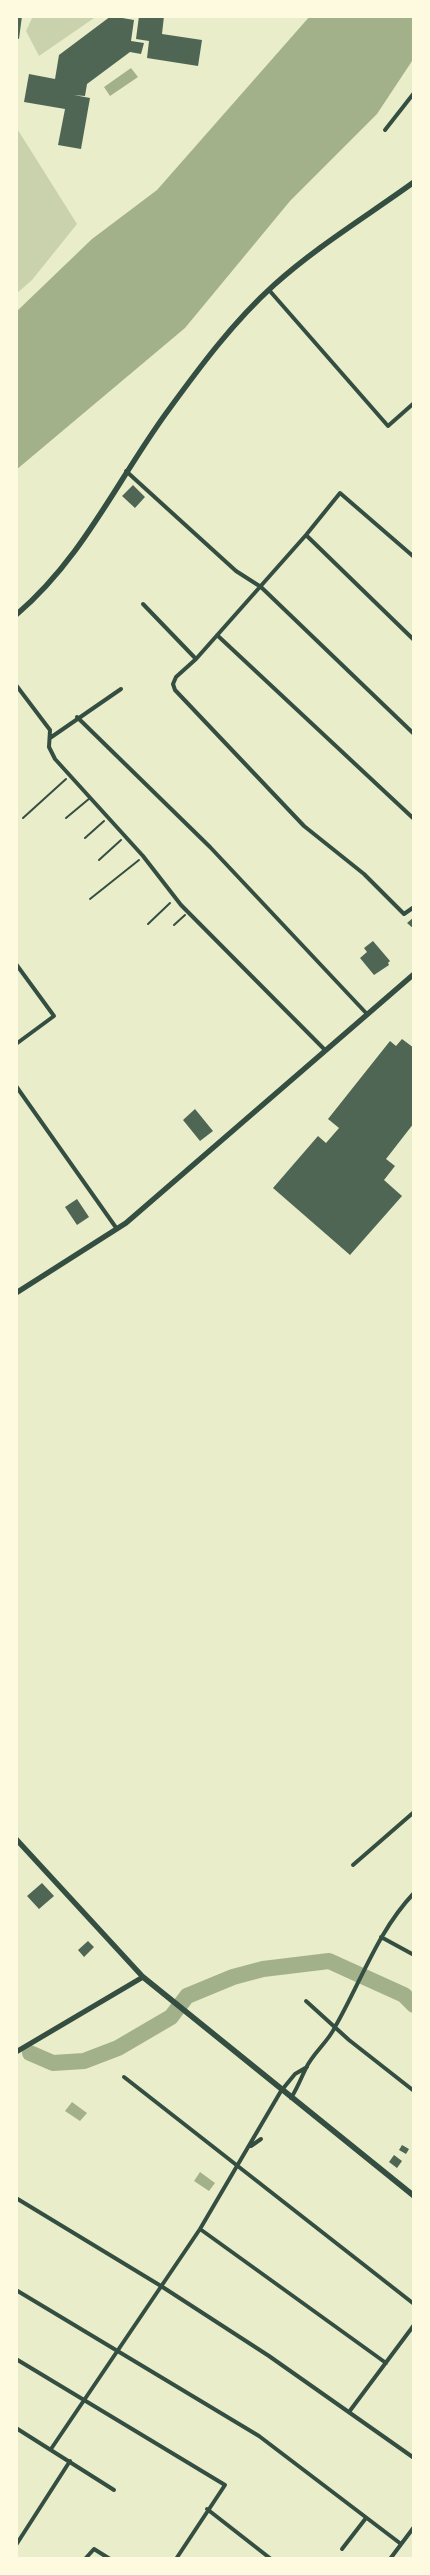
<!DOCTYPE html>
<style>
body{margin:0}
#map{position:relative;width:430px;height:2575px;overflow:hidden;background:#e9edc9;font-family:"Alegreya Sans",sans-serif}
canvas{display:block}
.frame{position:absolute;inset:0;border:18px solid #fefae0;pointer-events:none}
</style>
<div id="map">
<canvas width="430" height="2575"></canvas>
<div class="frame"></div>
</div>
<script>
const context = document.querySelector('canvas').getContext('2d');
context.lineJoin = 'round';
function fillPath(path, color) {
  context.fillStyle = color;
  context.fill(path, 'evenodd');
}
function trace(path, color, width, dash) {
  context.strokeStyle = color;
  context.lineWidth = width;
  context.lineCap = dash ? 'butt' : 'round';
  context.setLineDash(dash || []);
  context.stroke(path);
}
fillPath(new Path2D(`
 M33 16H97L39 56 26 31Z
 M16 127 77 224 32 280 16 294Z`), '#cad2ad');
fillPath(new Path2D(`
 M310 16H414V58L377 114 290 201 185 328 16 470V312L92 239 157 190Z
 M131 68 138 77 110 96 104 87Z
 M72 2102 87 2113 80 2121 65 2111Z
 M200 2172 215 2183 209 2191 194 2181Z`), '#a3b18a');
trace(new Path2D(`
 M30 2053 53 2063 84 2061 118 2048 171 2017 187 1996 233 1977 263 1969 329 1961 404 1995 414 2005`), '#a3b18a', 16);
fillPath(new Path2D(`
 M16 16H22L19 39 16 38Z
 M111 16 134 20 131 41 144 43 141 54 130 52 87 84 85 96 74 95 90 98 81 149 58 145 65 109 24 102 29 74 55 79 59 55Z
 M139 16H164L162 34 202 40 198 66 147 58 149 41 136 39Z
 M133 485 145 497 135 508 122 496Z
 M414 917V929L407 923Z
 M373 941 390 961 388 963 389 965 374 975 360 958 367 952 364 948Z
 M402 1039 414 1048V1123L386 1159 395 1166 384 1180 402 1196 350 1255 273 1188 318 1136 326 1143 339 1128 328 1119 390 1041 396 1046Z
 M195 1109 213 1131 200 1141 183 1120Z
 M77 1199 89 1217 77 1225 65 1207Z
 M42 1883 54 1896 39 1909 27 1896Z
 M88 1941 94 1947 84 1957 78 1950Z
 M402 2145 409 2149 406 2154 399 2150Z
 M394 2155 402 2161 397 2168 389 2162Z`), '#4f6655');
trace(new Path2D(`
 M23 818 66 779
 M85 838 104 821
 M99 860 121 840
 M90 899 139 860
 M148 924 170 903
 M174 925 185 915`), '#344e41', 2);
trace(new Path2D(`
 M66 818 90 798`), '#344e41', 2);
trace(new Path2D(`
 M385 130 414 93
 M269 290 388 426 414 403
 M126 471 236 571 261 587 414 734
 M306 535 414 640
 M143 604 196 659 306 535 340 493 414 557
 M217 635 414 819
 M196 659 176 677 173 684 175 690 304 826 364 874 404 914 414 907
 M16 685 50 730 49 747 55 759 143 856 181 905 325 1050
 M77 717 210 847 367 1014
 M50 738 121 689
 M16 964 54 1016 16 1044
 M16 1086 117 1229
 M353 1865 414 1812
 M381 1937 414 1955
 M306 2001 349 2040 414 2091
 M124 2077 414 2304
 M291 2098C298 2087 301 2078 306 2068 313 2053 328 2042 335 2027 361 1982 377 1932 414 1893
 M251 2146 261 2139
 M16 2198 161 2286 269 2356 414 2458
 M200 2229 386 2363
 M16 2290 259 2436 401 2544
 M16 2359 225 2485 176 2559
 M349 2412 414 2325
 M16 2428 114 2490
 M51 2449 200 2229 281 2091 295 2074 307 2067
 M207 2509 271 2559
 M16 2545 70 2461
 M342 2549 366 2518
 M85 2559 94 2549 110 2559
 M390 2559 414 2527`), '#344e41', 4);
trace(new Path2D(`
 M16 2052 143 1977`), '#344e41', 5);
trace(new Path2D(`
 M16 615C83 558 116 482 167 412 199 368 233 322 274 285 316 247 367 216 414 182
 M16 1293 126 1223 414 974
 M16 1839 143 1977 414 2196`), '#344e41', 5.5);
</script>
